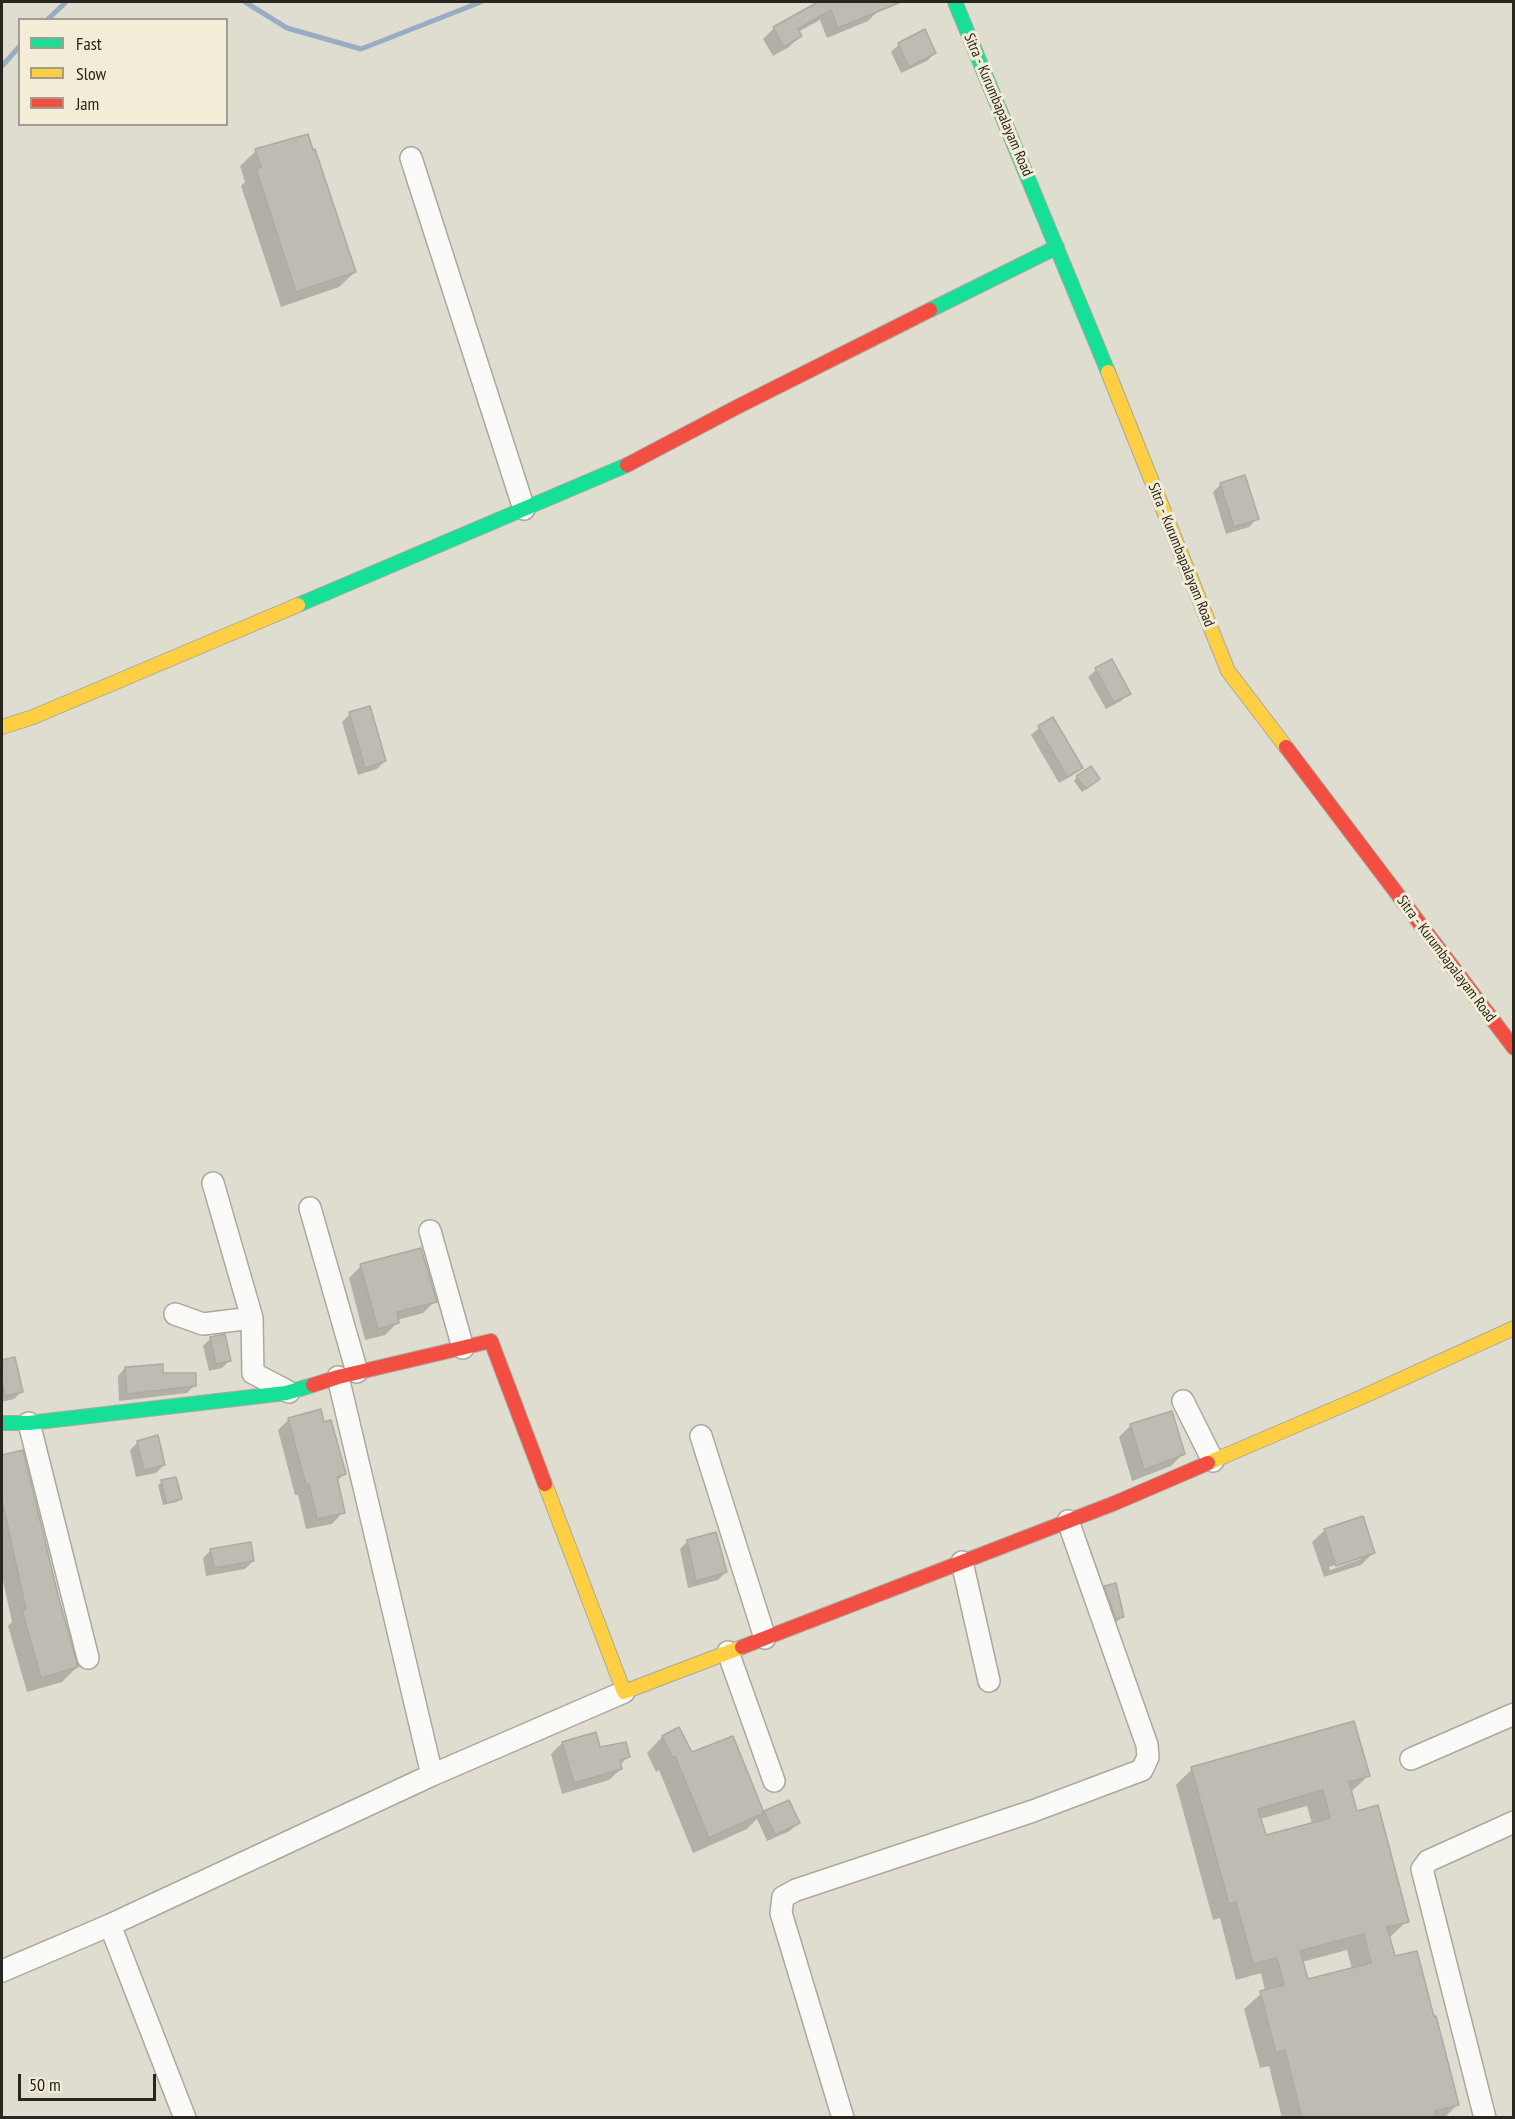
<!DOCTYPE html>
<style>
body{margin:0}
#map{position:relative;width:1515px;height:2119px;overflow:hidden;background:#dfdcd0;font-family:"PT Sans Narrow",sans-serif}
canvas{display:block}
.frame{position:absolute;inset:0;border:3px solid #28261d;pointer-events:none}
.legend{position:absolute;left:18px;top:18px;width:210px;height:108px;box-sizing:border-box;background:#f3edd7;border:2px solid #a29d8d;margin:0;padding:8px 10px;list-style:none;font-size:18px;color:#28261d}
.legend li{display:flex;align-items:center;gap:12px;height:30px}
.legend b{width:30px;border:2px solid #a29d8d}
.scale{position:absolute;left:18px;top:2074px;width:138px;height:27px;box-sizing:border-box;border:3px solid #28261d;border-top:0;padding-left:8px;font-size:18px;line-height:21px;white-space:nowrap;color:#28261d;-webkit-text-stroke:4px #f3edd7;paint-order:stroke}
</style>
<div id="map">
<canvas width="1515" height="2119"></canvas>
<div class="frame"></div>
<ul class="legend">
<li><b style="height:8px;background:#16e098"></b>Fast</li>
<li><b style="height:8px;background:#ffcf43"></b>Slow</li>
<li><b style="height:8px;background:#f24e42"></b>Jam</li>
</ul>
<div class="scale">50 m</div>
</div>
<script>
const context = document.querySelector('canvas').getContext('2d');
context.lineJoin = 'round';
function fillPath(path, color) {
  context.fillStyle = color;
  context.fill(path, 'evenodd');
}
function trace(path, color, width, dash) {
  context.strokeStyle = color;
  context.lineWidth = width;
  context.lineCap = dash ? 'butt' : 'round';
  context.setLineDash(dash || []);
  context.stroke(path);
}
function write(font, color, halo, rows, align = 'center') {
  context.font = font + ' "PT Sans Narrow",sans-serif';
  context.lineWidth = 6;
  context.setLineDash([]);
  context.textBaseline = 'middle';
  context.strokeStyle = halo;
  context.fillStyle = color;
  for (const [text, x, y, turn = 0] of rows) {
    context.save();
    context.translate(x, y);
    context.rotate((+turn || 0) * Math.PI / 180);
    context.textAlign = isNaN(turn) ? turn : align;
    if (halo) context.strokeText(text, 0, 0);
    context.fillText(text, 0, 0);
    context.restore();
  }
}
fillPath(new Path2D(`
 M815 2H875L879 10 868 21 827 38 820 20 798 32 800 36 789 47 773 56 763 39 774 28 814 6Z
 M899 44 935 53 927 61 901 73 891 52Z
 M256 151 355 272 339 287 281 307 241 186 245 182 240 166Z
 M1221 484 1257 519 1249 527 1226 534 1213 492Z
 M1096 670 1129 693 1121 701 1106 709 1088 677Z
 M350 714 385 761 377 769 358 775 342 722Z
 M1053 719 1081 767 1073 775 1059 783 1031 735 1039 728Z
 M1077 777 1095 782 1082 792 1074 781Z
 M361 1266 435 1301 423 1313 397 1320 398 1322 385 1335 365 1340 349 1278Z
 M211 1338 230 1360 222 1368 209 1371 203 1346Z
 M14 1359 22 1391 14 1399 2 1402V1361Z
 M125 1368 195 1385 187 1393 119 1401 118 1376Z
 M289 1419 323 1424 344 1474 337 1481 343 1512 332 1524 306 1529 298 1495H295L278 1430Z
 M1131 1425 1183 1454 1171 1466 1132 1481 1119 1437Z
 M138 1442 164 1465 156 1473 136 1477 130 1450Z
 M22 1452 57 1599 77 1667 62 1682 27 1692 8 1626 12 1622 2 1576V1457Z
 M162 1482 180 1499 177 1502 163 1505 158 1485Z
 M1325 1530 1374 1552 1361 1565 1324 1577 1312 1542ZM1361 1556V1559L1330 1570 1329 1567Z
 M688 1541 726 1572 718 1580 688 1588 680 1549Z
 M211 1550 253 1561 245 1569 206 1576 203 1558Z
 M1115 1585 1122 1617 1114 1624 1108 1626 1097 1595 1105 1587ZM1104 1590H1108L1111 1603H1109Z
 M679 1729 691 1754 732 1738 763 1815 765 1812 798 1823 790 1831 767 1841 757 1819 747 1829 693 1853 659 1770 656 1772 647 1753 662 1737Z
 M562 1743 599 1749 628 1757 620 1765 621 1769 609 1780 562 1794 551 1754Z
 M1192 1769 1368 1776 1351 1792 1356 1813 1407 1921 1389 1938 1394 1958 1457 2105 1444 2118H1282L1269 2066 1260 2068 1244 2009 1265 1990 1261 1973 1236 1980 1220 1918 1213 1920 1176 1785ZM1307 1806 1312 1824 1265 1837 1260 1819ZM1347 1950 1352 1969 1307 1981 1302 1962Z`), '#0003');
trace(new Path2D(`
 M245 2 287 28 361 49 481 2
 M47 20 66 2
 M2 66 20 46`), '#9aacc4', 5);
const building = new Path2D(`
 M818 2H901L838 28 831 10 798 29 802 36 784 47 773 27Z
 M925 29 936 53 909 67 898 43Z
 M308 134 313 150 315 149 356 272 296 292 256 169 261 167 255 149Z
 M1245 475 1259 519 1234 527 1220 483Z
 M1112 659 1131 694 1114 702 1095 668Z
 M370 706 386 761 365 768 349 712Z
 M1053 717 1083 768 1067 777 1038 726Z
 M1091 766 1100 779 1086 789 1076 776Z
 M421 1248 437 1302 397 1312 399 1323 378 1329 360 1264Z
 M225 1334 231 1361 216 1364 210 1337Z
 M15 1357 23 1392 5 1396 2 1381V1360Z
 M163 1364V1373H196V1386L127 1394 125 1367Z
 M321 1409 324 1422 331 1420 346 1474 337 1477 345 1513 317 1519 309 1484 306 1485 288 1418Z
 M1172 1411 1185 1454 1144 1470 1130 1424Z
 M158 1435 165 1465 144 1470 137 1441Z
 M23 1450 59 1599 78 1667 41 1678 22 1610 26 1609 2 1500V1455Z
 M176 1477 182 1499 166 1503 161 1480Z
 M1363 1516 1375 1553 1336 1566 1324 1529Z
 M716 1532 727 1572 696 1581 687 1540Z
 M251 1542 254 1561 214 1568 210 1549Z
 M1116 1583 1124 1617 1116 1619 1104 1586Z
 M1354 1721 1370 1776 1349 1782 1357 1811 1378 1805 1409 1922 1387 1927 1395 1956 1417 1951 1434 2017 1436 2016 1459 2105 1435 2111 1436 2118H1302L1285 2050 1276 2053 1260 1991 1284 1985 1277 1958 1253 1964 1236 1902 1229 1904 1191 1767ZM1323 1790 1330 1818 1266 1835 1258 1809ZM1364 1934 1371 1963 1308 1979 1300 1951Z
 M679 1727 692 1752 733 1736 764 1813 709 1838 675 1756 672 1757 662 1736Z
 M596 1732 600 1747 626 1742 630 1757 620 1760 622 1769 574 1783 562 1742Z
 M789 1800 800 1823 775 1835 764 1811Z`);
fillPath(building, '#bebcb2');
trace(building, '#acaaa1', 1.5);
const street = new Path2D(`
 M411 158 524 509
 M213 1183 252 1318 253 1373 289 1392
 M310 1208 357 1372
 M430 1231 463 1348
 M175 1314 203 1324 252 1318
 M338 1377 432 1775
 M1183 1401 1213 1461
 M29 1423 88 1658
 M701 1436 765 1638
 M962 1562 989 1681
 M728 1652 774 1781
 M1411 1759 1514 1714
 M110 1925 185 2118
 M2 1971 110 1925 432 1775 624 1692
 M843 2118 781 1913 783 1897 796 1890 1033 1811 1142 1770 1148 1757 1147 1745 1068 1521
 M1485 2118 1422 1869 1428 1861 1514 1822`);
const fast = new Path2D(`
 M955 2 1108 372
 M930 310 1057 247
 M298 605 627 465
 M2 1423H29L286 1393 313 1385`);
const slow = new Path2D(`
 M1108 372 1228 671 1286 747
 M2 727 33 717 298 605
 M1208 1463 1362 1397 1514 1328
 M545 1484 624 1692 742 1647`);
const jam = new Path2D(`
 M627 465 737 407 930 310
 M1286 747 1514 1048
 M313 1385 338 1377 491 1341 545 1484
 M742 1647 1115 1503 1208 1463`);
trace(street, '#aba89f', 24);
trace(fast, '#aba89f', 16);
trace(slow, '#aba89f', 16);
trace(jam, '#aba89f', 16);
trace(street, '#fafaf8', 21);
trace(fast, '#16e098', 14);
trace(slow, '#ffcf43', 14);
trace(jam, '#f24e42', 14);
write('15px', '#28261d', '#f3edd7', [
 ["Sitra - Kurumbapalayam Road",998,105,67],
 ["Sitra - Kurumbapalayam Road",1181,555,68],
 ["Sitra - Kurumbapalayam Road",1446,959,53]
]);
</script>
